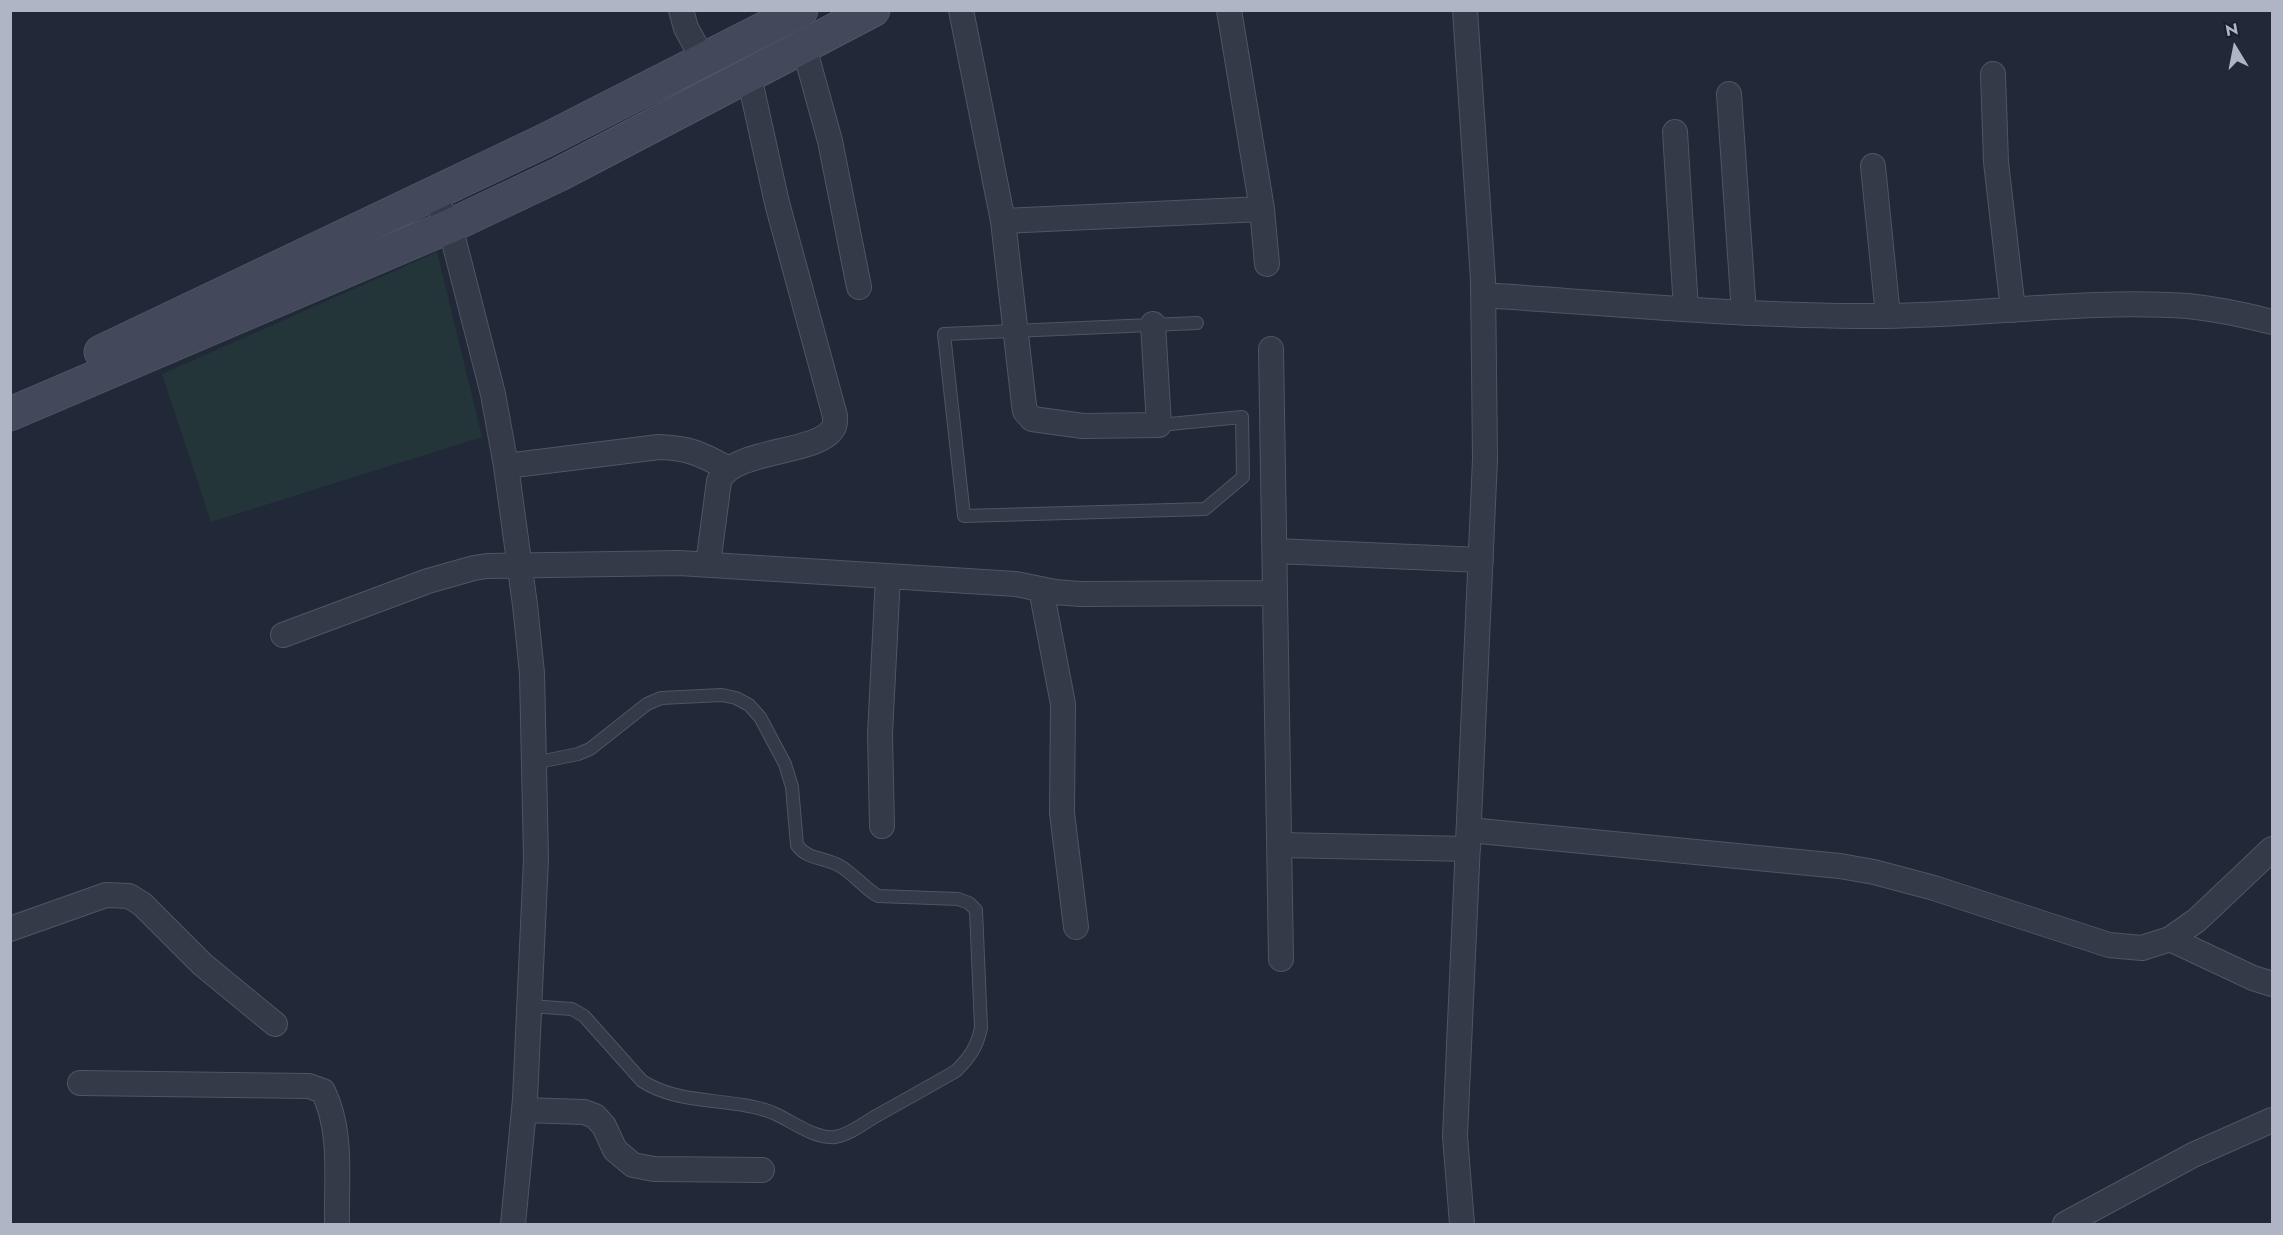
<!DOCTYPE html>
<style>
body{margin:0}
#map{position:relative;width:2283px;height:1235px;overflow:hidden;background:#212838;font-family:Jost,sans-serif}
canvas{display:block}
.frame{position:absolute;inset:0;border:12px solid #afb5c5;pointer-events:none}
.north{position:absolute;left:2205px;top:18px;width:60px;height:60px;-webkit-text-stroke:4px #1a1f2d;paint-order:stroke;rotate:350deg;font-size:16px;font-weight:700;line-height:24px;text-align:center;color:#afb5c5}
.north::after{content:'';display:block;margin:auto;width:21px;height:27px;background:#afb5c5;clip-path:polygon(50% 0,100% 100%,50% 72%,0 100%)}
</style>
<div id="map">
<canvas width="2283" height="1235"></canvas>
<div class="frame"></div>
<div class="north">N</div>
</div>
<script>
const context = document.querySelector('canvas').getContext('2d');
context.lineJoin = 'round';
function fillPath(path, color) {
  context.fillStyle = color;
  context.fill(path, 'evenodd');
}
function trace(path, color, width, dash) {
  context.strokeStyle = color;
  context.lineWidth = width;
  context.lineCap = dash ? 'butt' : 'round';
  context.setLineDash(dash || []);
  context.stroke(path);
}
fillPath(new Path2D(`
 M437 252 482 437 211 522 162 374Z`), '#24353a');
const service = new Path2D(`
 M1159 425 1242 417 1243 477 1205 509 964 516 944 334 1197 323
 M529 1006 572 1009 584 1016 642 1081C681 1106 730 1097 771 1112 791 1120 813 1139 835 1137 849 1135 864 1123 876 1116 903 1101 930 1086 956 1071 970 1057 977 1047 981 1028L976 910 969 903 958 899 878 896C864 888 854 874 840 866 825 857 807 860 797 845L792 787 785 764 760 717 749 705 736 698 722 695 661 698 647 704 590 749 578 754 534 763`);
const minor = new Path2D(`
 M681 10 686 28 704 61
 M961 10 1003 221 1024 405 1025 411 1032 419 1083 426 1159 425 1153 324
 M1229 10 1262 209 1267 264
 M804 47 830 141 859 287
 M1993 74 1996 162 2013 310
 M1729 94 1744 313
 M1675 132 1686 309
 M1873 166 1888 316
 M432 193 450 226 493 394 506 466 525 605 532 673 536 859 525 1099 513 1224
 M1003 221 1262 209
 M1483 295C1617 304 1751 317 1885 316 1986 315 2087 299 2188 306 2217 309 2245 315 2272 322
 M1271 349 1281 959
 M506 466 659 447C690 448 701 454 727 468
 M1276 551 1481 560
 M708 564 719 481C733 449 815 454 832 430 836 425 835 421 835 416L777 203 749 76
 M1041 589 1063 704 1062 813 1076 927
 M283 635 428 581 474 568 487 566 679 563 1016 584 1055 592 1080 594 1274 593
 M882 826 880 734 888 576
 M1469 830 1840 866 1874 872 1934 888 2109 945 2142 948 2170 939 2197 920 2272 849
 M1281 845 1468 849
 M10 929 106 895 129 896 142 904 202 964 275 1024
 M2170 939 2253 978 2272 984
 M80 1083 309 1086 323 1091C343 1131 336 1181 337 1224
 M524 1110 584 1112 595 1116 604 1126 615 1150 633 1165 654 1169 762 1170
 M1462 1224 1455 1136 1485 459 1483 280 1465 10
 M2065 1224 2193 1155 2272 1120`);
const secondary = new Path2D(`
 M101 352 546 140 801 10
 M10 414 450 226 560 174 873 10`);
trace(service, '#4f5563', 14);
trace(minor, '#4f5563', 26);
trace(secondary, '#4f5563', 35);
trace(service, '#353a48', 12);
trace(minor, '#353a48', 24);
trace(secondary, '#43495b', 33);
</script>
